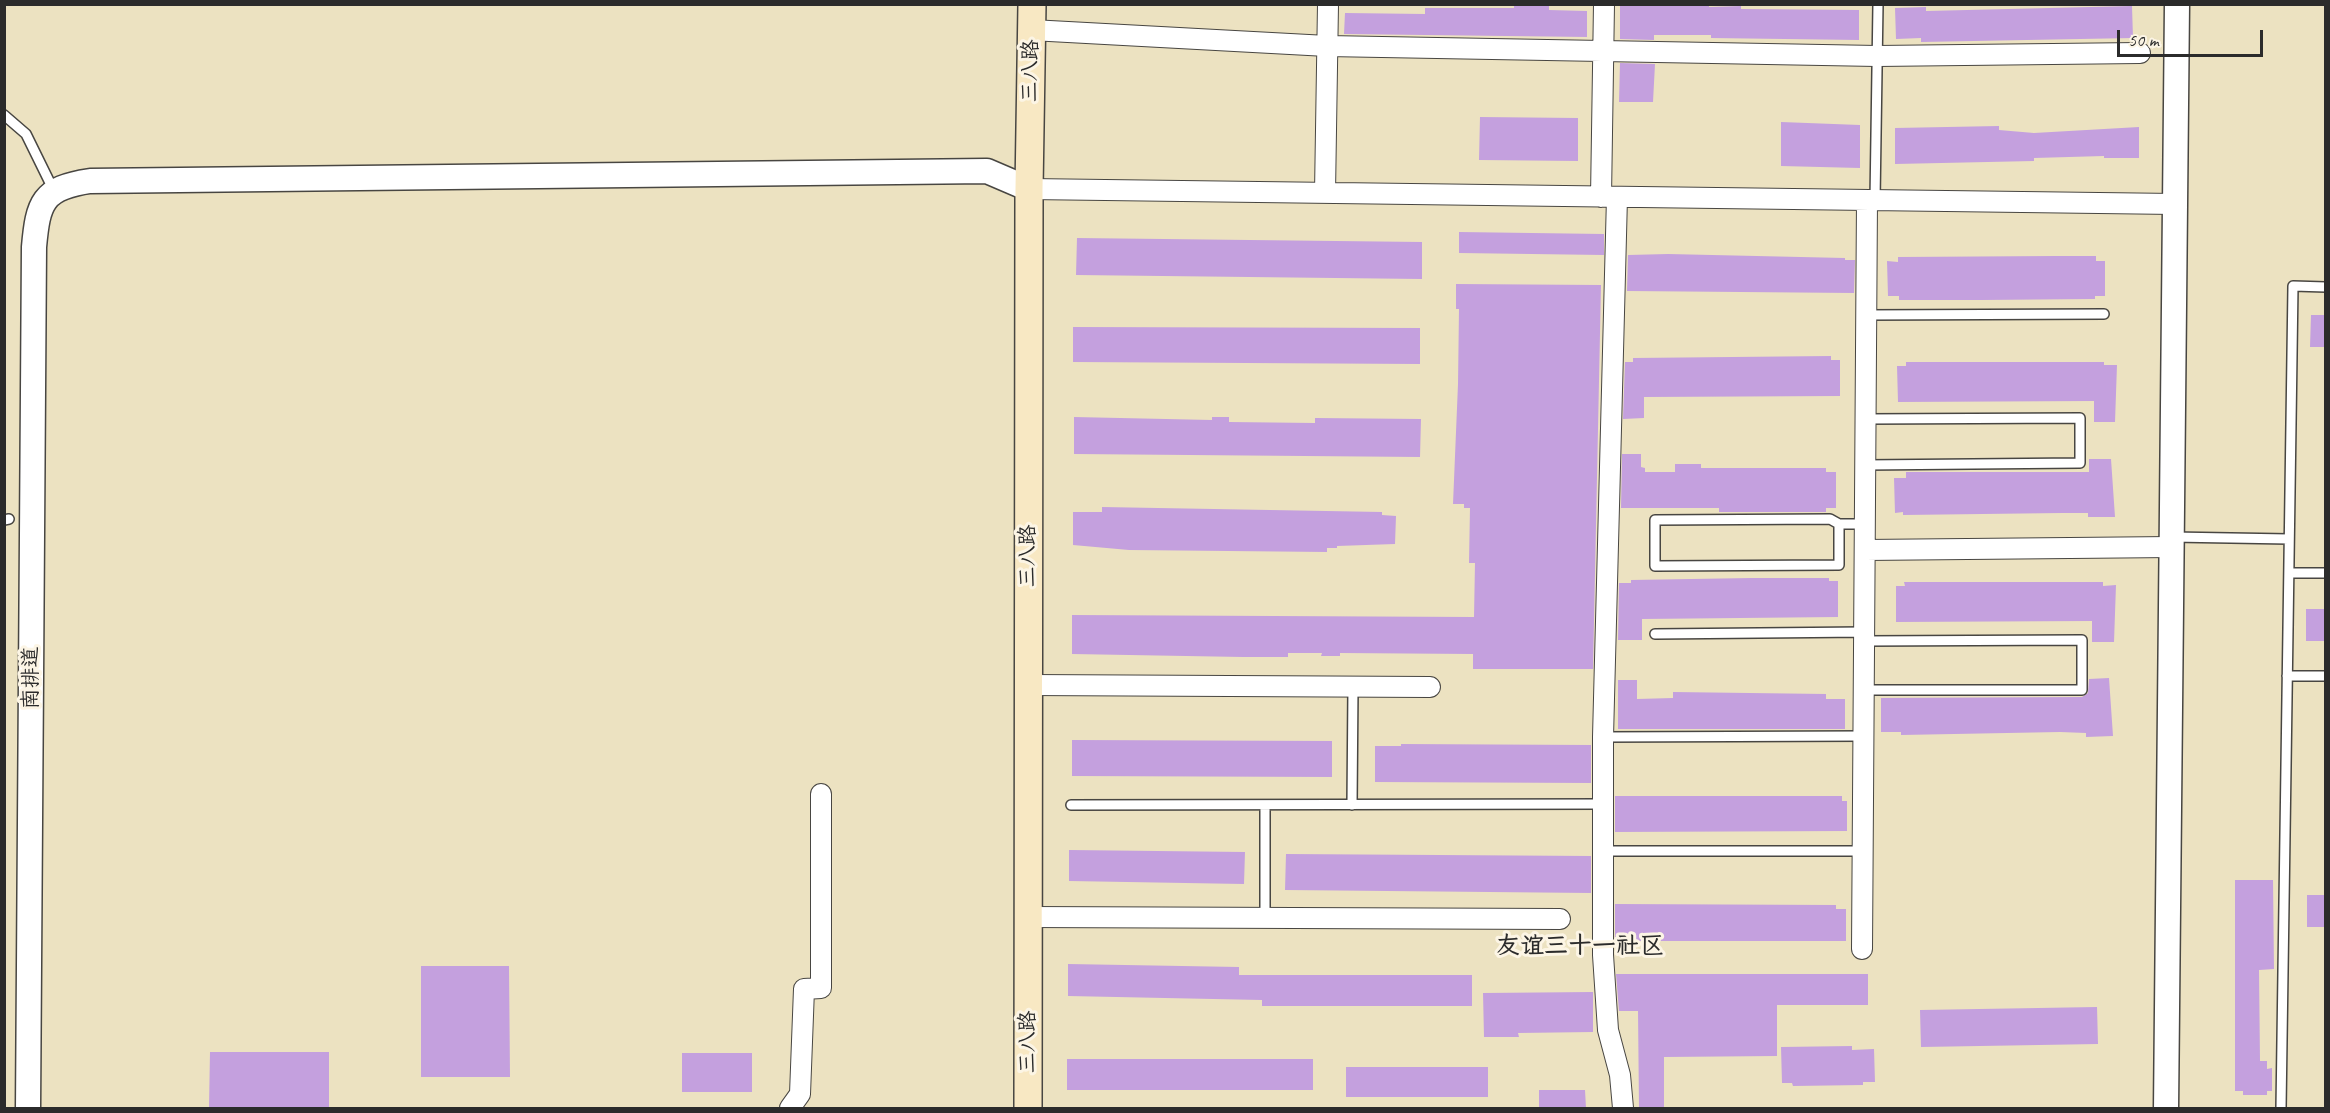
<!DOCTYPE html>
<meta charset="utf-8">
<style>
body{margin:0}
#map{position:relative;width:2330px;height:1113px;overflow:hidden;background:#ece2c1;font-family:Caveat,sans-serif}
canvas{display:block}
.frame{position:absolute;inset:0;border:6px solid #2b2b2b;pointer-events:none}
.scale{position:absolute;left:2117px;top:30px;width:146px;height:27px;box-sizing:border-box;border:3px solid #2b2b2b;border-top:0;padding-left:8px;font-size:18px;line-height:21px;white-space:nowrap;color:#2b2b2b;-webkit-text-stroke:4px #fcf5e5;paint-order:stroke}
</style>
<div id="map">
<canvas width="2330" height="1113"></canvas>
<div class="frame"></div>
<div class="scale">50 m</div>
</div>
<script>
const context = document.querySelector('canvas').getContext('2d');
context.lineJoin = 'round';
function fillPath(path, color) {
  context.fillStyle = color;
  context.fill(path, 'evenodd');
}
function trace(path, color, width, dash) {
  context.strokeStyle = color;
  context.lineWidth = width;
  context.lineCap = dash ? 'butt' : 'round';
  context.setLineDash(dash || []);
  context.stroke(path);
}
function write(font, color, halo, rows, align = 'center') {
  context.font = font + ' Caveat,"LXGW WenKai TC",sans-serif';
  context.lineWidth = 6;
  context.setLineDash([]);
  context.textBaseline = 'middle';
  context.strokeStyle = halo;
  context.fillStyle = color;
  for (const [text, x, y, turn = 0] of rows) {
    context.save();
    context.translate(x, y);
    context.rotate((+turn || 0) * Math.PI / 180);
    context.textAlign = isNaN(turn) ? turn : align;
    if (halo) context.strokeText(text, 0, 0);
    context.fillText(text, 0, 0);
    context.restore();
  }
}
fillPath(new Path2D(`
 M1709 4V7L1741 6V9L1859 10V40L1711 38V35H1654V40L1620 39V6Z
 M1514 5 1549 6V10L1587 11V37L1344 34 1345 13 1425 14V8H1514Z
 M2132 6 2133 38 1921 42V38L1896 39 1895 8 1926 7V11Z
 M1620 63 1655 64 1653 102H1619Z
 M1480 117 1578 118V161L1479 160Z
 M1781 122 1860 125V168L1781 166Z
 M1999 126V130L2034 133 2139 127V158H2104V156L2034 158V161L1895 164V128Z
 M1459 232 1604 234V255L1459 253Z
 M1077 238 1422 242V279L1076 275Z
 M1668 254 1845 258V260H1855L1854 293 1627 291 1628 255Z
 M2055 256H2096V261H2105V296H2095V299L1982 300H1899V296H1888L1887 261 1898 262V257Z
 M1456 284 1601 285 1593 669H1473V654L1340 653V656H1321L1322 653H1288V657H1243L1072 654V615L1474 617 1475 563H1469L1470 508H1464V504H1453L1458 384 1459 309H1456Z
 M2311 315H2325V347H2310Z
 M1073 327 1420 328V364L1073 362Z
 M1831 356V360H1840V396L1644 397V418L1623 419 1625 362H1633V358Z
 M1906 362H2104V365H2117L2115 422H2094V401L1898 402 1897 366H1906Z
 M1074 417 1212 420V417H1229V422L1315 423V418L1421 419 1420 457 1074 454Z
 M1622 454H1641V467L1645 468V472H1675V464H1701V468H1826V472H1836V508H1826V512H1719V508H1621Z
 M2089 459H2111L2115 517H2088V513H2062L1903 515V512L1895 513 1894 478H1906V472H2089Z
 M1102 507 1382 512V515L1396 516 1395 544 1337 546V548H1327V552L1129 550 1073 545V512H1102Z
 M1751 578H1829V581H1838V617L1642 619V640H1618L1619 583H1631V580Z
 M1904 582H2103V586L2116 585 2114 642H2092V621L1896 622V586H1905Z
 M2306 609H2325V641H2306Z
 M2109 678 2113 736 2086 737V733L2060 732 1901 735V732H1881V698L2082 697 2088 693 2089 679Z
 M1618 680H1637V699L1673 698V692L1826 694V699H1845V729H1618Z
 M1072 740 1332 741V777L1072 776Z
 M1401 744 1591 745V783L1375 782V746H1401Z
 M1615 796H1842V801H1847V831L1615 832Z
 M1069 850 1245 852 1244 884 1069 881Z
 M1286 854 1591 856V893L1285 890Z
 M2235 880H2273L2274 969 2259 970 2260 1061H2267V1069L2272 1068V1091H2267V1095H2243V1091H2235Z
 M2307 895H2325V927H2307Z
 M1615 904 1836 905V909H1846V941H1615Z
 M1068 964 1239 967V975H1472V1006H1262V1000L1068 996Z
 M421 966H509L510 1077H421Z
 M1616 974H1868V1005H1777V1056L1664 1057V1108H1639L1638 1011H1619Z
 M1593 992V1032L1518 1033 1519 1037H1484L1483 993Z
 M2097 1007 2098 1044 1921 1047 1920 1010Z
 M1852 1046V1050L1874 1049 1875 1082H1863V1085L1793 1086 1792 1083H1782L1781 1047Z
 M210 1052H329V1108H209Z
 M682 1053H752V1092H682Z
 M1067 1059H1313V1090H1067Z
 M1346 1067H1488V1097H1346Z
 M1539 1090H1585L1586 1108H1539Z`), '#c4a0de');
const service = new Path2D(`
 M4 115 26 134 54 191
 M1875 200 1878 4
 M1866 315 2104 314
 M1865 465 2080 463V418L1866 419
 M4 520 9 519
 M1839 524V565L1655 566V520L1830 519 1839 524H1865
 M2172 537 2289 539
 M2289 573H2326
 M1655 634 1864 632
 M2287 676H2326
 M1864 690H2082V640L1864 641
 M1603 737 1864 736
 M1071 805 1604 804
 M1352 805 1353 687
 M1603 851H1863
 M1265 918V805
 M2281 1108 2293 286 2326 287`);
const minor = new Path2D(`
 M1031 30 1327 46 1877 56 2140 53
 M1029 189 2175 204
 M1325 193 1328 4
 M1601 197 1604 4
 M1617 197 1603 737V955L1608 1030 1620 1075 1623 1108
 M1865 550 2172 547
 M1028 685 1430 687
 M1028 917 1560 919
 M1862 949 1867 200
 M790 1108 800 1094 804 989 821 988V794`);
const tertiary = new Path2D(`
 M28 1108 34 247C38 203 42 188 90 181L987 171 1029 189
 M2166 1108 2177 4`);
const secondary = new Path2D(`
 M1028 1108 1029 189 1032 4`);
trace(service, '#484642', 12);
trace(minor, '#484642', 22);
trace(tertiary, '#484642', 27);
trace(secondary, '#484642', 30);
trace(service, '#fff', 9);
trace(minor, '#fff', 20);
trace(tertiary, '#fff', 24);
trace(secondary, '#f8e8c3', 27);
write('21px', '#2b2b2b', '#fcf5e5', [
 ["三八路",1031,71,-89],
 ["三八路",1028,556,-90],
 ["南排道",31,678,-90],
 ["三八路",1028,1042,-90]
]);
write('bold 24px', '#2b2b2b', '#fcf5e5', [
 ["友谊三十一社区",1580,947]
]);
</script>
